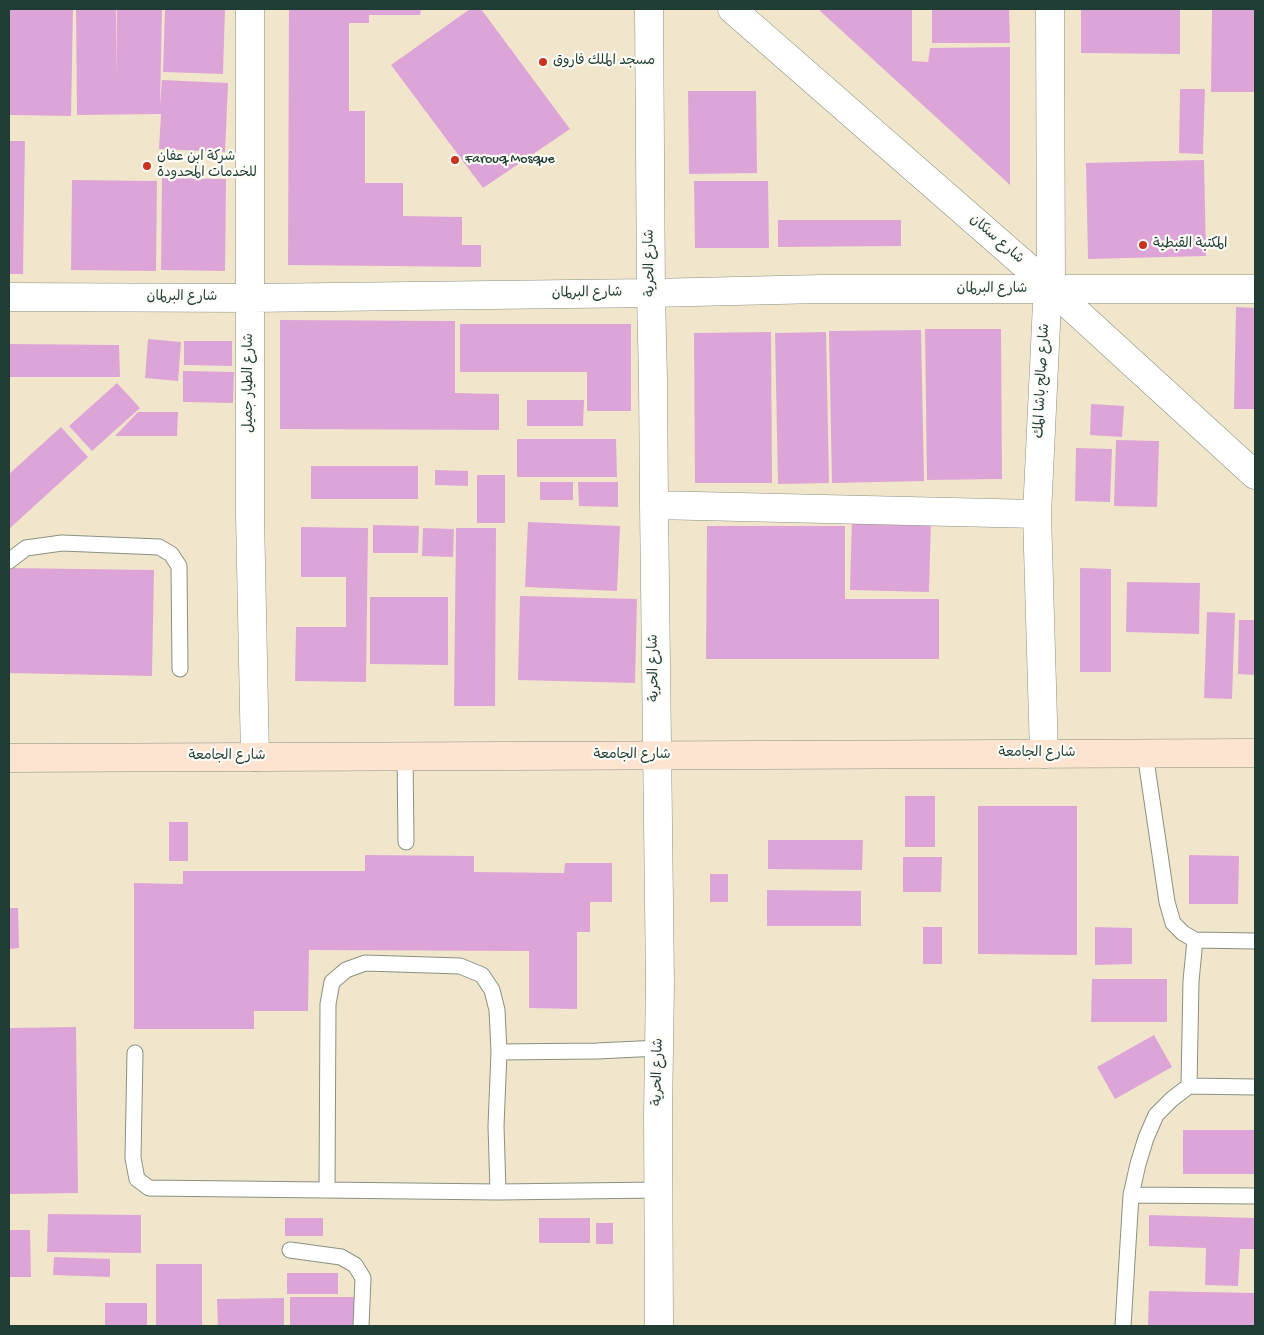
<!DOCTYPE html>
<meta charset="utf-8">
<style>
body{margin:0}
#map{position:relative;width:1264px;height:1335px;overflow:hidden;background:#f1e6cc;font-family:"Gochi Hand",sans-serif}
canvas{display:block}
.frame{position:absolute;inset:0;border:10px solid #1f3d34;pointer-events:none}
</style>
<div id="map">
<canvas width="1264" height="1335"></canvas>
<div class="frame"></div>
</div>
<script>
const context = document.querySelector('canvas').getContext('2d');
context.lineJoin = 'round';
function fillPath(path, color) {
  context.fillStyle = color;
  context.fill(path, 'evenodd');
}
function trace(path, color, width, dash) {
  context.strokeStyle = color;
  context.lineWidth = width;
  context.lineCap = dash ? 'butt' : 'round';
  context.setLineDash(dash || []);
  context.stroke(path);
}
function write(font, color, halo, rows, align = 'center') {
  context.font = font + ' "Gochi Hand","Playpen Sans Arabic",sans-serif';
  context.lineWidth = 4.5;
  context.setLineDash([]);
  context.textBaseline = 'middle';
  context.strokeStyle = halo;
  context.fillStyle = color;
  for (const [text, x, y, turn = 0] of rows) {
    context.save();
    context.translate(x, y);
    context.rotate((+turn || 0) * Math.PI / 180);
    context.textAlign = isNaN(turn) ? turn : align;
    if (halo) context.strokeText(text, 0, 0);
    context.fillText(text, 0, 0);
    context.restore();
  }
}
fillPath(new Path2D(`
 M9 9H73L71 116 9 115Z
 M76 9H116V80L117 9H162L160 106 162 80 228 83 225 152 159 149 161 114 77 115Z
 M165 9H225L223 74 163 72Z
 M289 9H421L420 15H369V23H349V111H365V183H403V216L462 217V245H481V267L288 265Z
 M470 9H481L570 129 483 188 391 65Z
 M818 9H912V61L928 62 930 48 1010 47V185Z
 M932 9H1009L1010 43H932Z
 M1081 9H1180V54L1081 53Z
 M1212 9H1255V92H1211Z
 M1180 89H1205L1203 154 1179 153Z
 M688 91H756L757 173 689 174Z
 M9 141H25L23 274H9Z
 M1204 160 1206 256 1088 259 1086 163Z
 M162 178 226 179 225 271 161 270Z
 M72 180 157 181 156 271 71 270Z
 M694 181H768L769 248H695Z
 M778 220H901V246L778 247Z
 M1236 307 1255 308V409H1234Z
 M280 320 455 321V393L499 394V430L280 429Z
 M460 324H631V411H587V372H460Z
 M925 329H1001L1002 479 927 480Z
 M921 330 924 481 832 483 829 331Z
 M771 332 772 483H695L694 333Z
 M826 332 829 483 778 484 775 333Z
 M148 339 181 342 178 381 145 378Z
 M184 341H232V366L184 365Z
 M9 344 119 345 120 377H9Z
 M183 371 234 372 233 403 183 402Z
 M117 383 140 408 92 451 69 426Z
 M527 400H584L583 426H527Z
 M1091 404 1124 406 1122 437 1090 435Z
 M138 412H178L177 436H115Z
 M61 427 88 457 9 529V474Z
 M517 439H616L617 477H517Z
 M1116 440 1159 441 1157 507 1114 506Z
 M1076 448 1112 449 1110 502 1075 501Z
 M311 466H418V499H311Z
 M435 470 468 471V486L435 485Z
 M477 475H505V523H477Z
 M540 482H573V500H540Z
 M578 482H618V507L579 506Z
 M852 516 931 518 929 592 850 590Z
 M528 522 620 526 617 591 525 587Z
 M373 525 419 526 418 553H373Z
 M707 526H845V599H939V659H706Z
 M301 527 368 528 366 682 295 681 296 627H346V577H301Z
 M423 528 454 529 453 557 422 556Z
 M456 528H496L495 706H454Z
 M9 568 154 570 152 676 9 673Z
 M1080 568 1111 569V672H1080Z
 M1127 582 1200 583 1199 634 1126 632Z
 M520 596 637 599 635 683 518 680Z
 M370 597H448V665L370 664Z
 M1207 612 1235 613 1232 699 1204 698Z
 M1239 620H1255V675L1238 674Z
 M905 796H935V847H905Z
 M978 806H1077V955L978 954Z
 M169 822H188V861H169Z
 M768 840H863L862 870 768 869Z
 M365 855 474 856V872L564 873 565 863H612V902H590V932H577V1009L529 1008V951L309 950 308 1011H254V1029H134V883L183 884V871H365Z
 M1189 855 1239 856 1238 904H1189Z
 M903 857H942L941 892H903Z
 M710 874H728V902H710Z
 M767 890 861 891V926H767Z
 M9 908H18L19 948 9 949Z
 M923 927H942V964H923Z
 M1095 927 1132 928V964L1095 965Z
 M1092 979H1167V1022H1091Z
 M76 1027 78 1193 9 1194V1028Z
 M1154 1035 1172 1067 1115 1099 1097 1067Z
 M1183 1130H1255V1174H1183Z
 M48 1214 141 1215V1253L47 1252Z
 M1149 1215 1255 1218V1249H1240L1238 1286 1205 1285 1206 1248 1149 1246Z
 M285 1218H323V1236H285Z
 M539 1218H590V1243H539Z
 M596 1223H613V1244H596Z
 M9 1230H30L31 1277H9Z
 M54 1257 110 1259V1277L53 1275Z
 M156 1264H202V1326H156Z
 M287 1273H338V1294H287Z
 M1149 1291 1255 1293V1326H1148Z
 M290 1297H354V1326H290Z
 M284 1298V1326H218L217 1299Z
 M105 1303H147V1326H105Z`), '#dda5d7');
const lane = new Path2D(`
 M9 561 26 548 62 543 159 547 171 554 179 566 180 669
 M1145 753 1167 902 1173 923 1183 933 1195 940 1255 941
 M405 756 406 842
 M499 1052 597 1051 659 1048
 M135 1053 133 1158 137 1179 149 1188 498 1192 659 1190
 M1189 1086 1255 1087
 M327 1190 328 1004 332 982 346 970 365 963 460 966 482 975 492 990 497 1010 499 1052 496 1126 498 1192
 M1131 1195 1255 1196
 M290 1250 341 1257 355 1265 363 1278 361 1326
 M1123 1326 1131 1195 1138 1164 1146 1138 1156 1115 1172 1099 1189 1086 1191 981 1195 940`);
const street = new Path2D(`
 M250 9V515L255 757
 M649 9 651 293 653 380 654 505 660 982 658 1115 659 1326
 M732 9 1033 272 1255 475
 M9 297 251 298 651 293 821 289H1255
 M654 505 1037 514
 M1044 754 1037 514 1047 303 1051 290 1050 9`);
const secondary = new Path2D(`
 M9 758 1255 753`);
trace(lane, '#889280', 17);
trace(street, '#889280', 29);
trace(secondary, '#889280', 29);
trace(lane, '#fff', 15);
trace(street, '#fff', 28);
trace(secondary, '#fde4d1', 28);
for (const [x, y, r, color] of [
 [543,62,5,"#c8321e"],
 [455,160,5,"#c8321e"],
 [147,166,5,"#c8321e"],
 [1143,245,5,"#c8321e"]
]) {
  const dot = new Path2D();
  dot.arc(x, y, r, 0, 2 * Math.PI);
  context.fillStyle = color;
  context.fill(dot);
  trace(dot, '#fdfcf7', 2);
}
write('14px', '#1f3d34', '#fdfcf7', [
 ["مسجد الملك فاروق",553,62],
 ["شركة ابن عفان",157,158],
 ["للخدمات المحدودة",157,174],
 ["Farouq Mosque",465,160],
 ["المكتبة القبطية",1153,245]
], 'left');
write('14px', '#1f3d34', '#fdfcf7', [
 ["شارع سنكان",996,240,41],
 ["شارع الحرية",651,263,-91],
 ["شارع البرلمان",992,290],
 ["شارع البرلمان",587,294,-1],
 ["شارع البرلمان",182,298],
 ["شارع صالح باشا المك",1043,381,-87],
 ["شارع الطيار جميل",250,383,-90],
 ["شارع الحرية",655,668,-91],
 ["شارع الجامعة",1037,754],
 ["شارع الجامعة",632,756],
 ["شارع الجامعة",227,757],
 ["شارع الحرية",659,1072,-89]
]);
</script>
